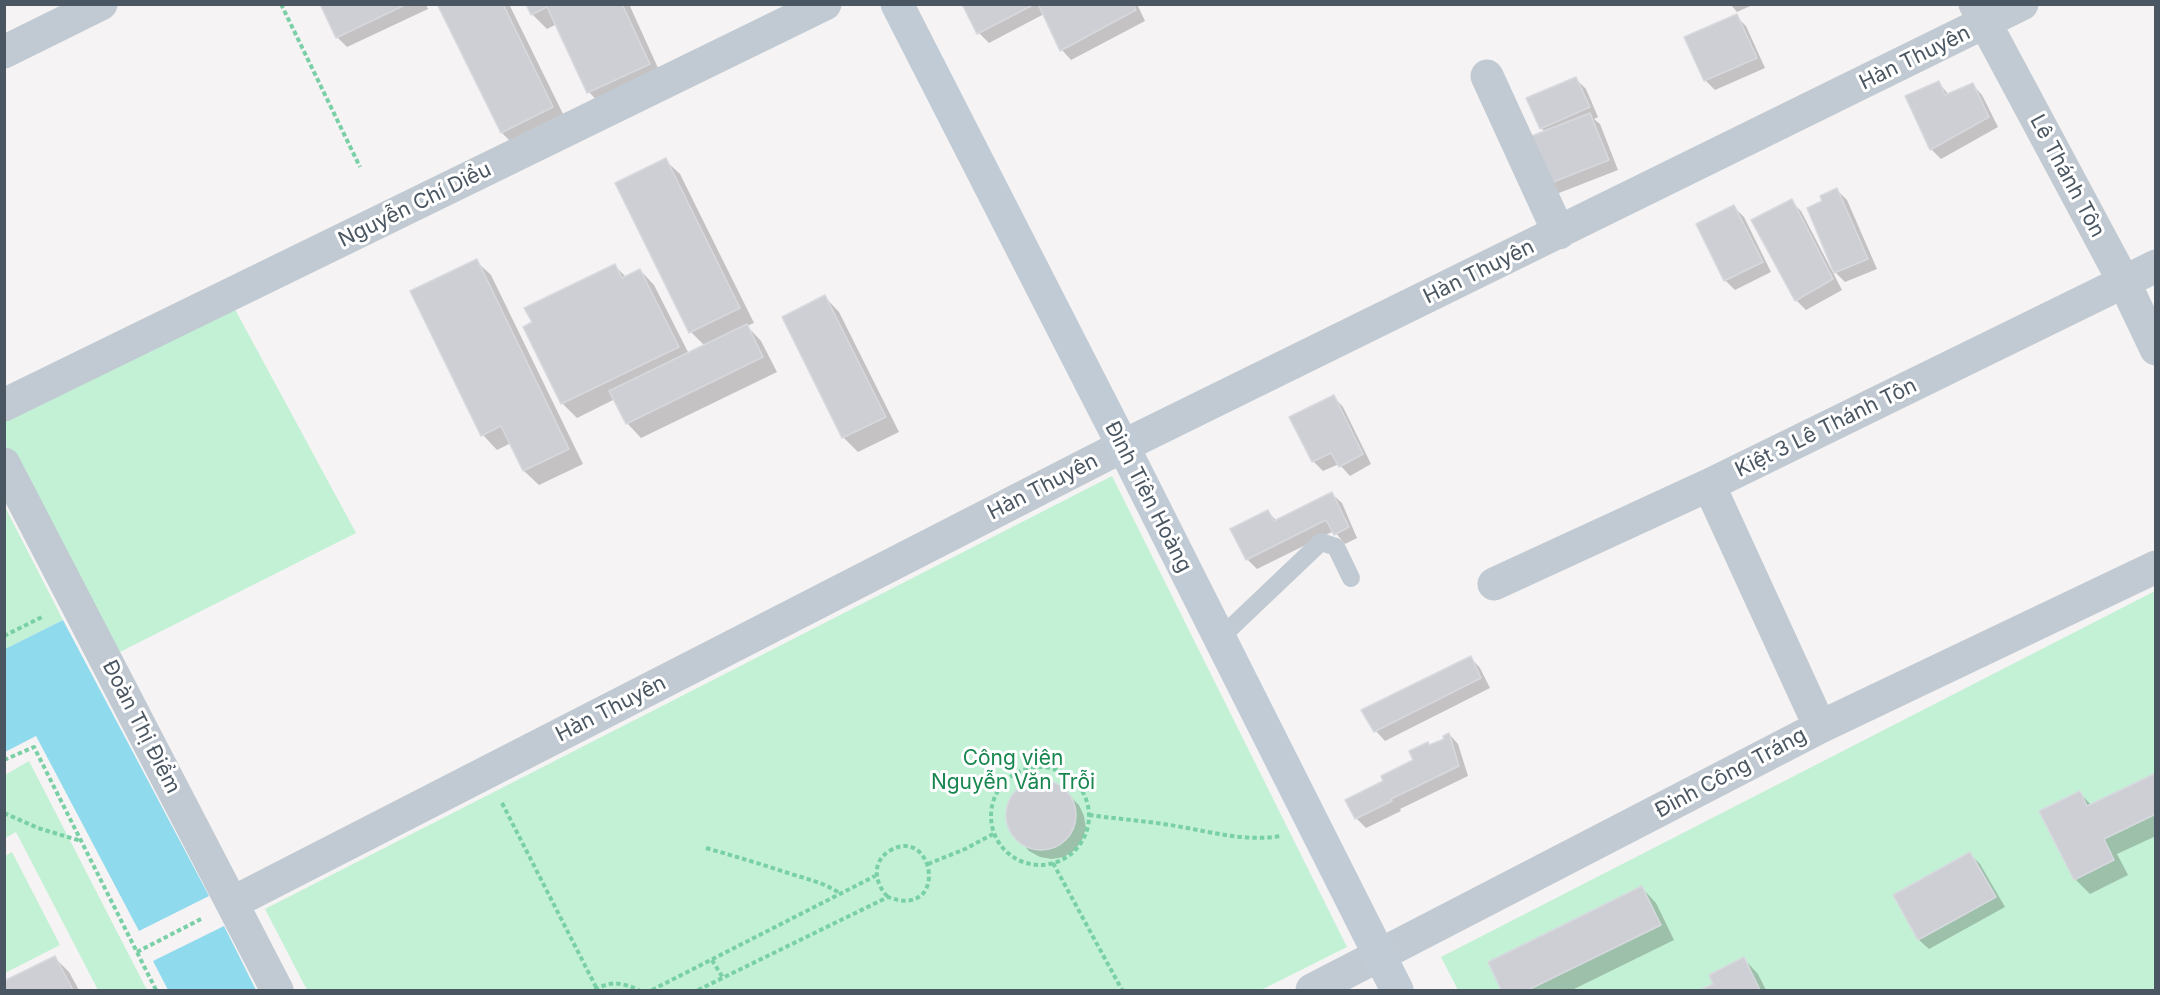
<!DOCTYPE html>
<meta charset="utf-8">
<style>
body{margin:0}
#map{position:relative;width:2160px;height:995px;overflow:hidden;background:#f5f3f3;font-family:Inter,sans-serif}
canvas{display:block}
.frame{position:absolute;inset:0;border:6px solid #4a5661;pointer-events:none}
</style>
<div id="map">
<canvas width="2160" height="995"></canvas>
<div class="frame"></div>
</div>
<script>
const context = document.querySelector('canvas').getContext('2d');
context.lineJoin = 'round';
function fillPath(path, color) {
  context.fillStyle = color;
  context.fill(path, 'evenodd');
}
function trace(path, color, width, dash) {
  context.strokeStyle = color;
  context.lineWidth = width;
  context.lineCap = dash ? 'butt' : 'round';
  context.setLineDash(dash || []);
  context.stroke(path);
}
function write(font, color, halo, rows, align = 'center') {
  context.font = font + ' Inter,sans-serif';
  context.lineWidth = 6;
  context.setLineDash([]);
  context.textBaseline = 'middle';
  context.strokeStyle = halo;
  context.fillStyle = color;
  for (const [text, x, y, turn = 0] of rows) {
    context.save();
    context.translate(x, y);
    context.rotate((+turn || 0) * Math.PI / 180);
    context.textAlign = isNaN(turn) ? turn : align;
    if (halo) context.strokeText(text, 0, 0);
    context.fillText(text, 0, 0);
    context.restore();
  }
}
fillPath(new Path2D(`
 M231 302 356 533 106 659 5 476 4 416Z
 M1112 476 1347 947 1261 990H307L265 909Z
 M4 505 63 620 5 649H4Z
 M2155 591V990H1458L1441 957Z
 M29 761 147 990H98L16 832 5 838V775Z
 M12 852 60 945 5 973V856Z`), '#c3f1d5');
fillPath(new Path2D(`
 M63 620 209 896 139 931 36 736 5 752V649Z
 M224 926 256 990H168L153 961Z`), '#90daee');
fillPath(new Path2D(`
 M322 4H426L428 9 347 47 337 37Z
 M439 4H509L567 122 516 147 502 133Z
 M528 4H629L663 79 603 107 589 92 557 24 547 29 532 14Z
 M964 4H1137L1145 21 1071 60 1062 50 1044 14 989 43 979 33Z
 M1730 4H1755L1737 12Z
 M1736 16 1746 26 1765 68 1715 90 1705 80Z
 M1576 79 1586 89 1598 117 1594 119 1600 124 1618 170 1559 193 1549 183 1545 132 1541 128Z
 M1939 83 1949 95 1973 85 1982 95 1998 127 1941 159 1931 149Z
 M665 160 680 174 754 323 747 326 761 341 777 372 641 438 627 423 615 399 577 418 562 403 525 327 614 265 626 277 640 270 654 285 689 354 705 346 691 332Z
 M1837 190 1847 200 1877 269 1845 282 1834 271Z
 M1791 201 1801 211 1842 290 1806 310 1796 300Z
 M1734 207 1744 217 1771 272 1735 290 1725 280Z
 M476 261 491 275 583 464 539 485 524 471 511 443 497 450 483 435 412 292Z
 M825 297 839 312 899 432 858 452 843 437Z
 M1334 397 1343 407 1371 464 1350 476 1339 464 1323 471 1313 461Z
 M1332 494 1342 503 1357 538 1345 544 1334 531 1257 569 1247 559 1268 512 1277 521Z
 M1471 658 1480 668 1490 688 1385 741 1376 731Z
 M1449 734 1458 744 1468 776 1400 809 1401 811 1366 828 1356 818 1385 782 1430 747 1446 739Z
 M2156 774V836L2117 854 2128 875 2090 894 2075 879 2080 793 2092 806Z
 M1034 781H1047L1059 786 1079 805 1084 816 1086 828 1082 840 1075 850 1064 857 1052 859 1040 857 1029 851 1011 830 1007 818 1008 806 1014 794 1023 786Z
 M1970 854 1980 864 2005 907 1929 949 1919 940 1895 896Z
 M1642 888 1656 903 1674 940 1572 990H1503L1490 963Z
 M55 958 69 972 79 990H4V983Z
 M1744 959 1758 974 1766 990H1704L1715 985Z`), '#0003');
const building = new Path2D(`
 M320 4H407L336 38Z
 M437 4H503L553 107 501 133Z
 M526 4H622L650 64 587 93 547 7 531 15Z
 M962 4H1035L977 34Z
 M1038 4H1133L1136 10 1060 51Z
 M1737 14 1757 58 1704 81 1684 37Z
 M1576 77 1590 107 1540 129 1526 98Z
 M1939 81 1945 95 1973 83 1989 117 1930 150 1905 96Z
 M1590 113 1609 160 1548 184 1529 137Z
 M666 158 740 308 689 333 615 183Z
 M1837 188 1868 259 1834 273 1807 208 1822 201 1820 196Z
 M1792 199 1833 279 1795 301 1751 220Z
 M1734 205 1763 262 1724 281 1696 224Z
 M477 259 569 449 523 471 501 426 481 436 410 291Z
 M615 264 622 278 640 269 679 347 561 404 523 327 532 322 524 308Z
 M825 295 886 417 842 438 782 317Z
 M747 324 763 357 626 424 609 391Z
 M1334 395 1363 454 1339 467 1331 453 1312 462 1289 417Z
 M1332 492 1349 527 1334 535 1326 520 1246 560 1230 529 1268 510 1274 521Z
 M1471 656 1481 678 1374 732 1361 710Z
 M1449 733 1459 766 1391 799 1392 801 1355 819 1345 800 1383 781 1381 776 1413 760 1409 751 1428 742 1429 745 1444 739 1443 736Z
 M2156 773V814L2104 839 2114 860 2074 880 2039 811 2080 791 2087 806Z
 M1006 815a35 35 0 1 1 70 0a35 35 0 1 1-70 0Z
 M1970 852 1996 897 1918 940 1893 895Z
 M1642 886 1661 925 1528 990H1501L1488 962Z
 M55 956 73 990H4V981Z
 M1744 957 1760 990H1700L1713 984 1709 975Z`);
fillPath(building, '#cdcfd5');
trace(building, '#d7d9de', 1.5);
trace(new Path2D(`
 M281 4 360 167
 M4 636 44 616
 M4 760 34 747 156 990
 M991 816a49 49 0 1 1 98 0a49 49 0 1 1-98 0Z
 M502 803 597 989
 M4 813 38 828 81 841
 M1089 815C1118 819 1147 821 1176 826 1212 832 1245 842 1281 836
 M706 848C734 856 761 864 788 873 807 879 825 883 841 894
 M1053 863 1122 990
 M928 864 965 849 995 833
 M137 952 203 918
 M712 960 723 978
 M595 990C610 980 623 983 639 990
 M652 990 875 876
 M698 990 888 897C949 920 935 826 891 850 871 861 874 883 888 897`), '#7ad0a6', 4, [4.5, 3]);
trace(new Path2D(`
 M1219 639 1321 542 1336 547 1351 578`), '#c1cad2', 18);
trace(new Path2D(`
 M1975 4 2124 282 2156 349
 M4 52 101 4
 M1487 76 1559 233
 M4 405 825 4
 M1709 485 1820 727
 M1494 584 1709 485 2156 266
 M232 903 1123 446 2022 4
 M1312 990 1820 727 2156 567`), '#c1cad2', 33);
trace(new Path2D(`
 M4 464 277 990`), '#c1cad2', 33);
trace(new Path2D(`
 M897 4 1123 446 1397 990`), '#c1cbd6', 33);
write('21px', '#4a5661', '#fff', [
 ["Hàn Thuyên",1915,58,-26],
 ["Lê Thánh Tôn",2067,176,62],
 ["Nguyễn Chí Diểu",415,205,-26],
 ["Hàn Thuyên",1479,272,-26],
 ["Kiệt 3 Lê Thánh Tôn",1826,428,-26],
 ["Hàn Thuyên",1043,487,-27],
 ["Đinh Tiên Hoàng",1148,497,63],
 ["Hàn Thuyên",611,709,-27],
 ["Đoàn Thị Điểm",141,727,63],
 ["Đinh Công Tráng",1731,773,-28]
]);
write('21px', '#17864f', '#fff', [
 ["Công viên",1013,759],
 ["Nguyễn Văn Trỗi",1013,783]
]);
</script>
